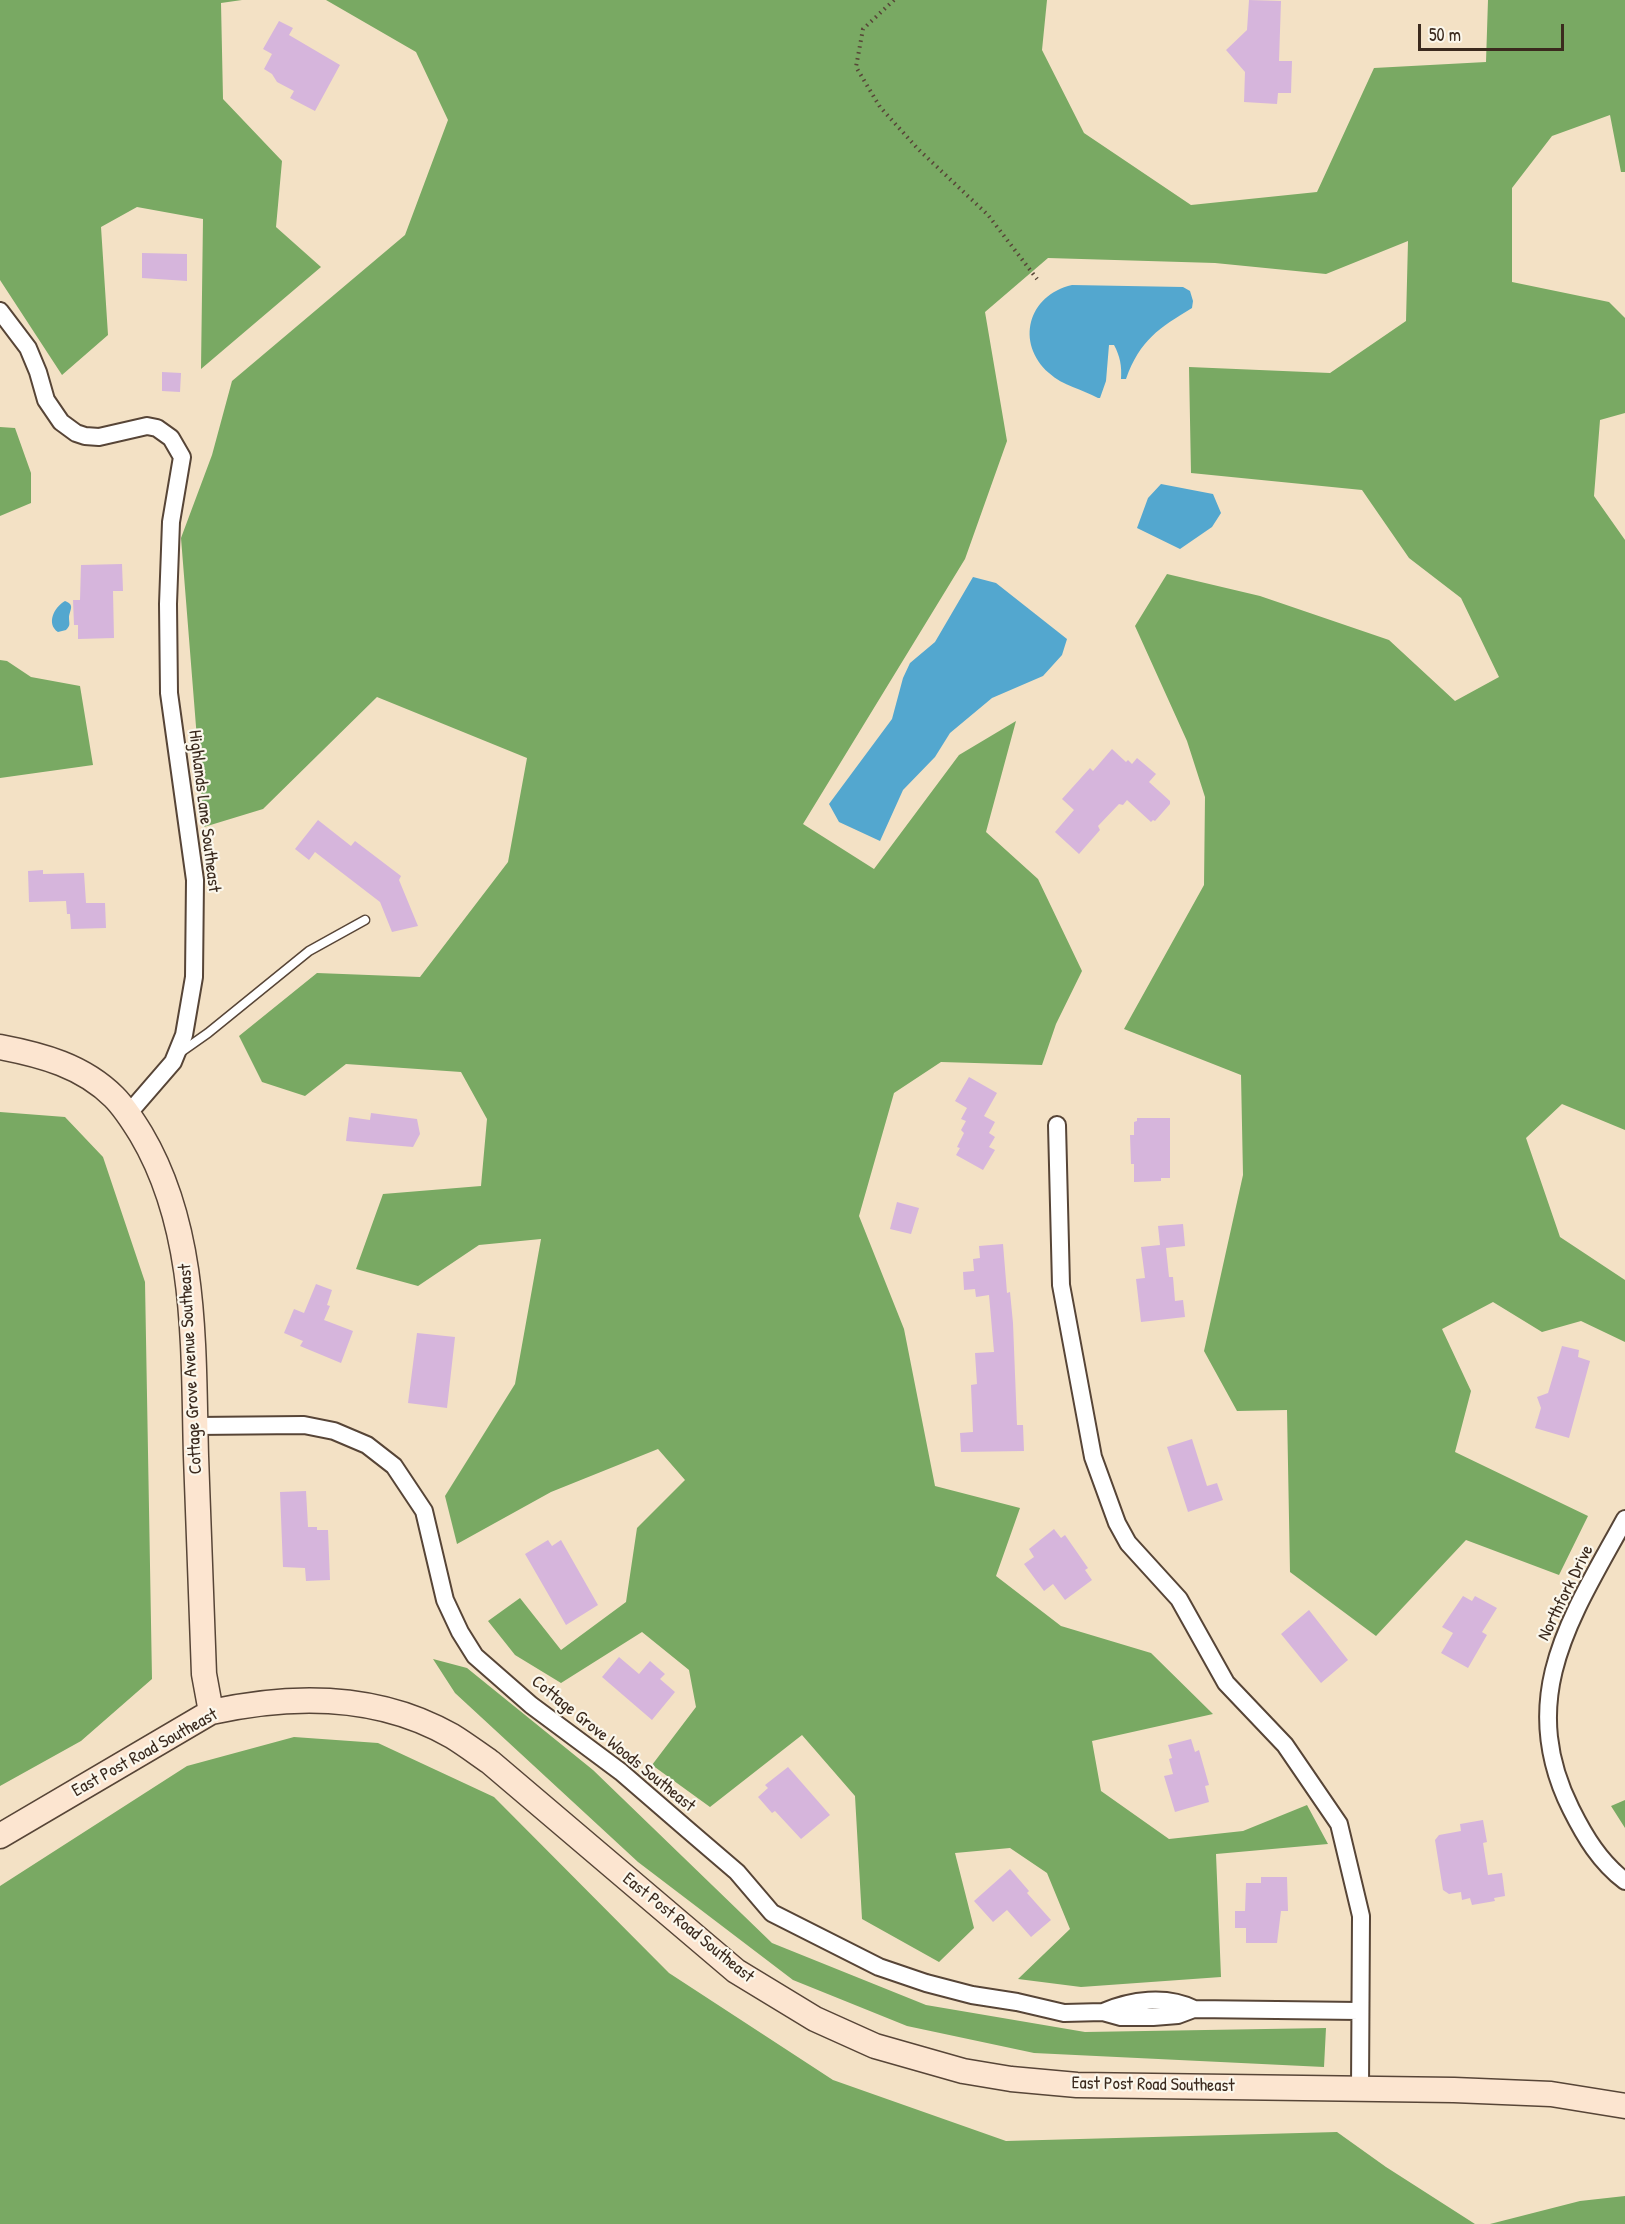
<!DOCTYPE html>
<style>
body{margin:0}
#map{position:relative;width:1625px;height:2224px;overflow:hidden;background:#f3e1c5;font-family:"Patrick Hand",sans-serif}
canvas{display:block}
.scale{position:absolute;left:1418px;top:24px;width:146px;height:27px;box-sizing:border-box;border:3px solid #3b2a1e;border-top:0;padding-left:8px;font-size:18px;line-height:21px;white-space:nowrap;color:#3b2a1e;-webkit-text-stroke:4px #fbf7ec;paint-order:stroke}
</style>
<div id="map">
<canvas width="1625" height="2224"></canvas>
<div class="scale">50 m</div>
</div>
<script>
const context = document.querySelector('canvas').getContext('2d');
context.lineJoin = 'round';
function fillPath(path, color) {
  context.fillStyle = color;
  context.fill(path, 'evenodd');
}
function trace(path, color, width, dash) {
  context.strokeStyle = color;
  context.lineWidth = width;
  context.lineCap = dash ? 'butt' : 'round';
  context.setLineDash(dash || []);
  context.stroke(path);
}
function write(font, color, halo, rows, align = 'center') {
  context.font = font + ' "Patrick Hand",sans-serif';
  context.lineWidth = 4.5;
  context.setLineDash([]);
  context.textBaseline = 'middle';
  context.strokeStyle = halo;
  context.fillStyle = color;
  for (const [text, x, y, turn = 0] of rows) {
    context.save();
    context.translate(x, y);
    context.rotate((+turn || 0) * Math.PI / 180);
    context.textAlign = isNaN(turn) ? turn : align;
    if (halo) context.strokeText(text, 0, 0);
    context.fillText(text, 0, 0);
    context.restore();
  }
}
fillPath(new Path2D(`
 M0 0H242L221 3 223 99 282 161 276 227 321 267 201 369 203 219 137 207 101 227 108 335 62 375 0 280Z
 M326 0H1047L1042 50 1084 133 1191 205 1317 192 1374 68 1486 62 1488 0H1625V172H1621L1610 115 1552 136 1512 188V282L1609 302 1625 318V413L1600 420 1594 496 1625 540V1130L1562 1104 1526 1138 1560 1237 1625 1280V1342L1581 1321 1542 1332 1493 1302 1442 1329 1471 1391 1455 1452 1588 1516 1559 1575 1466 1540 1376 1636 1290 1572 1287 1410 1237 1411 1204 1351 1243 1175 1241 1075 1124 1029 1204 885 1205 797 1187 741 1135 626 1167 574 1260 596 1389 640 1455 701 1499 677 1461 598 1409 558 1362 490 1191 473 1189 367 1330 373 1406 321 1408 241 1326 274 1215 263 1048 258 985 312 1007 441 965 559 803 824 874 869 959 755 1016 721 986 832 1038 879 1082 971 1056 1024 1042 1065 941 1062 894 1093 859 1216 904 1329 935 1486 1020 1508 996 1576 1061 1626 1151 1653 1213 1714 1092 1741 1101 1791 1169 1839 1243 1831 1307 1805 1328 1844 1216 1854 1221 1977 1081 1987 1018 1979 1070 1929 1047 1873 1010 1848 955 1853 974 1928 939 1962 862 1919 855 1796 802 1735 710 1807 652 1765 696 1707 689 1670 642 1632 561 1683 515 1655 488 1621 520 1598 561 1650 626 1602 637 1528 685 1480 658 1449 551 1492 457 1544 445 1496 515 1384 541 1239 479 1245 418 1286 356 1269 383 1194 481 1186 487 1119 461 1072 346 1064 305 1096 262 1082 239 1036 317 973 420 977 508 862 527 758 377 697 263 809 204 827 181 538 212 455 232 381 405 235 448 120 416 52Z
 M0 427 15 428 31 473V503L0 516Z
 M0 660 7 661 31 677 80 686 93 765 0 778Z
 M0 1112 65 1117 103 1157 145 1282 152 1679 81 1741 0 1786Z
 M433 1659 467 1668 593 1770 772 1943 926 2005 1085 2032 1326 2028 1324 2067 1034 2053 907 2026 793 1980 638 1862 455 1693Z
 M294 1737 378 1743 494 1797 669 1973 833 2080 1006 2141 1337 2132 1386 2167 1475 2224H0V1886L187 1766Z
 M1625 1800V1828L1611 1806Z
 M1625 2196V2224H1490L1580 2201Z`), '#79a963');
fillPath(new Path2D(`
 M1072 285 1183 287 1190 291 1193 301 1192 308C1159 328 1140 340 1126 379H1121C1122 366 1120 356 1114 345H1109L1106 381 1100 398H1098C1082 389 1063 386 1049 373 1015 343 1028 295 1072 285Z
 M1161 484 1213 494 1221 513 1212 527 1180 549 1137 528 1148 498Z
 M973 577 996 583 1067 639 1062 655 1043 676 992 698 950 733 935 757 903 790 880 841 839 822 829 804 892 719 903 678 910 663 935 642Z
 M65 601C75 605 70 609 69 617 69 624 71 625 66 630L58 632C46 624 54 607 65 601Z`), '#53a7cf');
fillPath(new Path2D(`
 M1249 0 1281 1 1279 61H1292L1291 93H1278L1277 104 1244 102 1245 72 1226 50 1247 30Z
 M279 21 293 28 289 35 340 65 315 111 290 98 294 91 277 82 272 74 264 69 272 54 263 49Z
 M142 253 187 254V281L142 278Z
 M162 372 181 373 180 392 162 391Z
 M122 564 123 591H113L114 638 78 639V625H74L73 600H80L81 565Z
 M1112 749 1126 762 1128 760 1132 764 1137 758 1156 774 1149 782 1170 801V804L1155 821 1153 820 1151 822 1127 800 1123 805 1119 804 1098 826 1100 830 1079 854 1055 832 1074 810 1062 799 1090 768 1093 771Z
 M318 820 351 846 355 841 401 876 399 880 418 926 392 932 380 902 315 852 309 860 295 849Z
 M43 870V874L84 873 86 903H105L106 928 71 929 70 914H67L66 901 29 902 28 871Z
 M969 1077 997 1093 984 1116 995 1122 989 1133 995 1137 989 1147 995 1150 983 1170 956 1155 960 1148 957 1147 964 1133 961 1130 966 1121 961 1119 967 1108 955 1101Z
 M371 1113 417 1119 420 1134 413 1147 346 1141 349 1117 370 1120Z
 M1137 1118H1170V1178H1161V1181L1134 1182V1164H1131L1130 1135H1134V1122L1137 1121Z
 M897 1202 919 1208 911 1234 890 1229Z
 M1183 1224 1185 1246 1166 1248 1169 1277H1173L1175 1301 1183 1300 1185 1317 1141 1322 1136 1279 1145 1278 1141 1247 1160 1245 1158 1226Z
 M1003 1244 1007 1293 1010 1292 1013 1323 1017 1425H1023L1024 1451 961 1452 960 1433 973 1432 971 1385 977 1384 975 1353 994 1352 989 1295 976 1297 975 1289 964 1290 963 1272 974 1271 973 1259 980 1258 979 1246Z
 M316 1284 332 1290 327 1305 330 1306 324 1320 353 1331 341 1363 300 1346 303 1341 284 1333 294 1309 304 1313Z
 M417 1333 455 1337 447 1408 408 1403Z
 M1562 1346 1579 1350 1578 1357 1590 1361 1569 1438 1535 1428 1541 1408 1537 1397 1548 1393Z
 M1192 1439 1207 1486 1217 1483 1223 1500 1188 1512 1167 1447Z
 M306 1491 308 1527H317V1530H328L330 1580 306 1581 305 1568 283 1567 280 1492Z
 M1054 1529 1061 1538 1065 1535 1088 1568 1085 1570 1092 1580 1065 1600 1053 1584 1044 1591 1024 1564 1034 1557 1029 1549Z
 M548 1540 552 1546 561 1540 598 1605 566 1625 525 1554Z
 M1463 1596 1472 1601 1475 1596 1497 1608 1482 1632 1487 1635 1468 1668 1441 1653 1453 1633 1442 1627Z
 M1309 1610 1348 1660 1321 1683 1281 1634Z
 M619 1657 639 1674 650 1661 665 1674 660 1679 675 1692 652 1720 602 1677Z
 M1191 1739 1195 1752 1199 1750 1209 1785 1205 1786 1209 1802 1175 1812 1164 1776 1173 1774 1169 1759 1172 1758 1168 1745Z
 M788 1767 830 1815 801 1839 775 1811 772 1813 758 1797 768 1788 765 1785Z
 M1483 1820 1487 1842 1483 1843 1488 1875 1502 1873 1505 1896 1494 1898 1495 1901 1472 1905 1470 1898 1462 1900 1461 1892 1449 1894 1443 1890 1435 1840 1439 1835 1461 1831 1460 1824Z
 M1010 1869 1029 1891 1027 1893 1051 1920 1031 1937 1007 1910 993 1922 974 1901Z
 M1261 1877H1287L1288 1911H1281L1277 1943H1246V1928H1235V1911H1245L1246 1883H1261Z`), '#d6b5dc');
const service = new Path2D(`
 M181 1052 208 1033 309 951 365 920`);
const minor = new Path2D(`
 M0 311 28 348 38 372 46 400 61 422 76 433 85 436 99 437 147 426 157 428 171 438 182 457 171 522 168 604 169 693 195 880 194 977 184 1035 173 1062 128 1114
 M1057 1125 1061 1285 1093 1457 1117 1523 1128 1543 1179 1599 1226 1683 1285 1745 1339 1824 1361 1916 1360 2089
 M195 1426 304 1425 334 1431 367 1445 394 1466 424 1511 445 1600 460 1632 475 1656 531 1705 621 1772 688 1830 737 1872 772 1913 879 1967 926 1983 972 1995 1017 2002 1064 2013 1103 2012 1121 2017H1153L1178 2015 1194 2009 1359 2011
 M1625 1519C1572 1616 1515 1697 1571 1809 1585 1837 1600 1862 1625 1881
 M1103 2012C1131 2000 1166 1995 1194 2009`);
const secondary = new Path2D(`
 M0 1047C42 1055 83 1066 114 1097 125 1108 133 1121 141 1134 198 1230 193 1348 196 1456 199 1529 201 1602 204 1674L211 1712
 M0 1836 211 1712C292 1694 379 1694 452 1736 465 1744 477 1753 490 1762L736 1971 815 2019 875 2046 963 2071 1011 2079 1077 2085 1454 2090 1551 2094 1625 2106`);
trace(service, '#574537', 11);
trace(minor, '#574537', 20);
trace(secondary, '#574537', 27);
trace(new Path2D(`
 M894 0 863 29 856 67 880 107 918 149 988 215 1037 279`), '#574537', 4, [1.5, 4.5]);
trace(service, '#fff', 8);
trace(minor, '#fff', 16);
trace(secondary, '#fce5d0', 24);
write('18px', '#3b2a1e', '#fbf7ec', [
 ["Highlands Lane Southeast",204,811,83],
 ["Cottage Grove Avenue Southeast",191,1369,-93],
 ["Northfork Drive",1566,1593,-64],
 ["Cottage Grove Woods Southeast",613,1744,39],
 ["East Post Road Southeast",145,1753,-29],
 ["East Post Road Southeast",688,1928,39],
 ["East Post Road Southeast",1153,2085,1]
]);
</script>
